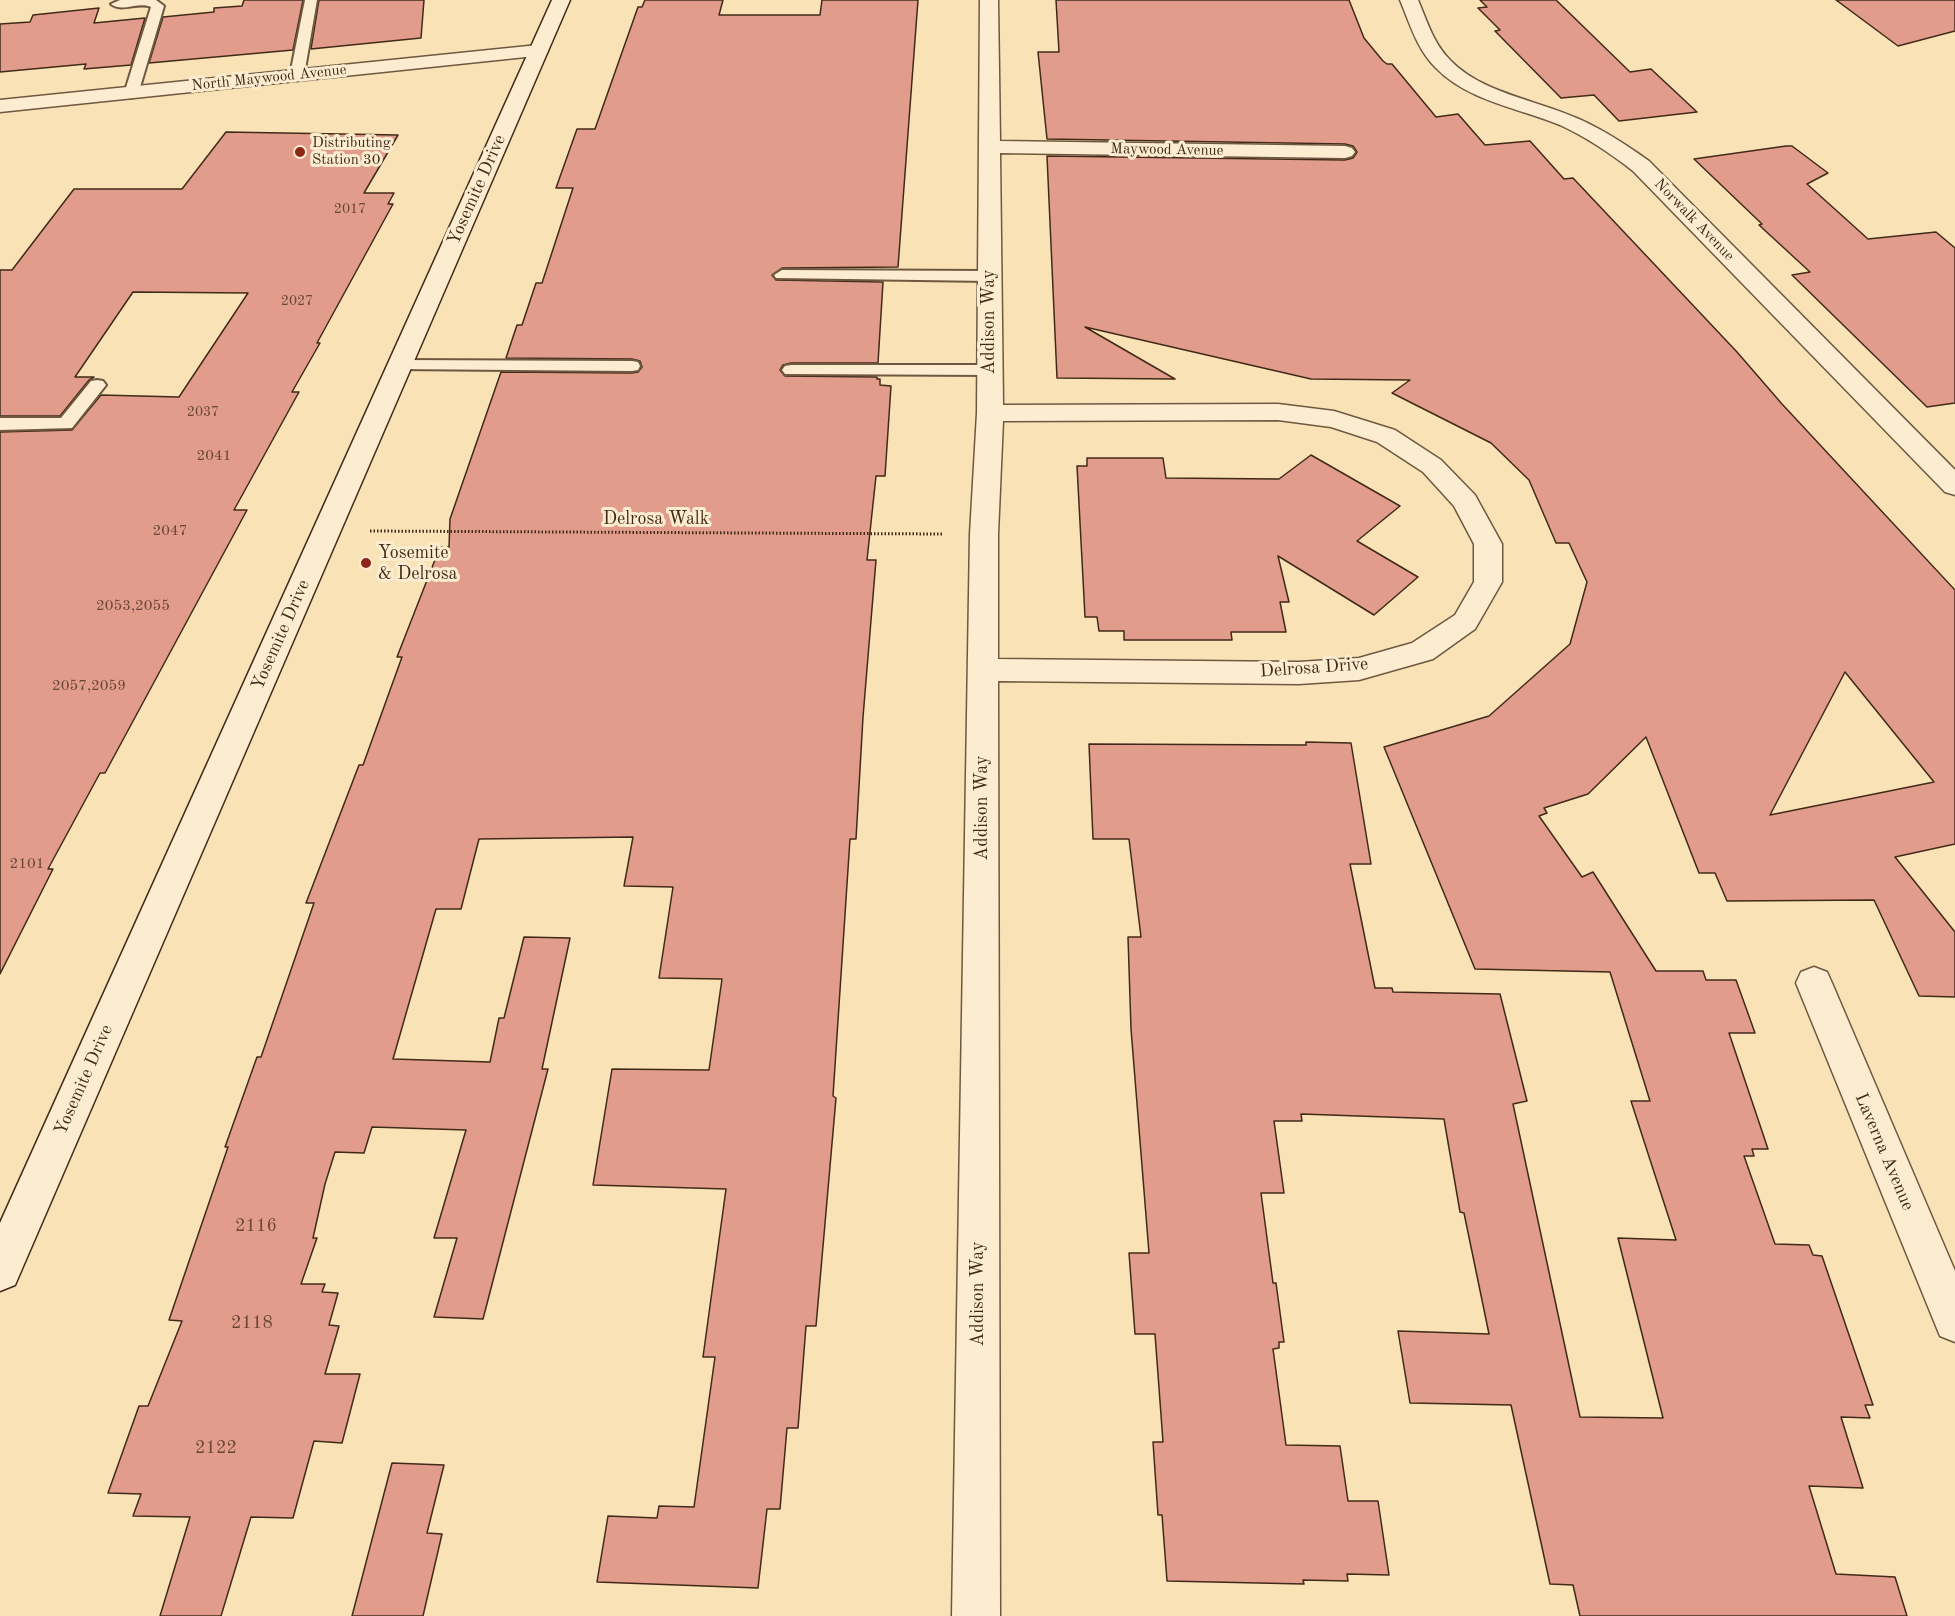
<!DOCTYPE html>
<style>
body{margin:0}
canvas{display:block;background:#fae2b7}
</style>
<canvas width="1955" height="1616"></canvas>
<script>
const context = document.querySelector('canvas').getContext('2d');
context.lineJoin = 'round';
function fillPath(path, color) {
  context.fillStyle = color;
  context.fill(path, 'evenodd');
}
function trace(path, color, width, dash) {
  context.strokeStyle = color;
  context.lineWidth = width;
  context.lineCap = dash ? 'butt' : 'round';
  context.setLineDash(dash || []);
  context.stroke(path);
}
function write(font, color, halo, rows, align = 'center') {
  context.font = font + ' "Old Standard TT",serif';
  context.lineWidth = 6;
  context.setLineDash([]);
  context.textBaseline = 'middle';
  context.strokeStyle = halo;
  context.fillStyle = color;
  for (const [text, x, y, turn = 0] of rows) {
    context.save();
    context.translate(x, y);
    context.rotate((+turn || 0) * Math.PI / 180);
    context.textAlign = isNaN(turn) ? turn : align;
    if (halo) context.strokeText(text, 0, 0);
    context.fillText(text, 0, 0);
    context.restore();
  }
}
const building = new Path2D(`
 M244 0H303L293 50 149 63 163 17 214 12V8L242 6Z
 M319 0H424L421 38 311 49Z
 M645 0H723L719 15H820L822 0H918L898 267 782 268 772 275 776 280 883 282 878 363H791L783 365 780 370 785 376 877 377V379H880V385L891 386 885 476H876L867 560H876L863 717 856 839H850L833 1096 836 1098 816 1326H806L798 1428H787L780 1509H767L758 1588 597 1582 608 1516 657 1518 659 1506 694 1507 715 1357H703L726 1189 593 1185 612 1069 709 1070 722 979 659 978 673 887 624 886 633 837 479 839 461 909H436L393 1059 490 1062 499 1018H504L524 937 570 938 542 1069H548L483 1319 434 1317 457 1238H434L466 1130 372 1127 364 1153 335 1152 325 1184 313 1238H317L301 1284H325L322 1292 338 1293 329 1325 339 1326 325 1374H360L342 1443 314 1441 293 1518 251 1517 221 1616H160L190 1517 133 1516 141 1494 108 1493 139 1406H148L182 1321 169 1320 228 1147H225L257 1057H261L314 903H306L359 765H363L402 657H397L440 547H449L450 519 501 372 632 373 638 372 642 367 640 361 632 359 506 358 517 325H522L536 283H542L573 188H556L577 129H595L638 7H642Z
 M1056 0H1349L1364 38 1383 61 1387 64H1392L1436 117 1458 114 1485 145 1530 141 1564 179 1573 178 1737 352 1782 404 1955 590V844L1895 857 1955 932V997L1919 996 1874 900 1727 901 1715 873H1699L1646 737 1588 794 1544 808 1547 813 1539 816 1582 877 1593 872 1656 971H1703L1706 980H1736L1755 1033H1729L1768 1149H1752L1754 1156H1744L1775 1244 1809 1245 1813 1255 1822 1256 1873 1405H1865L1870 1418 1841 1417 1863 1488 1809 1486 1836 1574 1895 1577 1907 1616H1580L1573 1585 1550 1584 1511 1405 1410 1403 1398 1331 1489 1334 1464 1213 1460 1212 1444 1119 1301 1114 1302 1121H1274L1284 1193H1261L1273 1283H1276L1284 1342H1279V1348L1273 1349 1286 1445 1340 1446 1348 1501H1378L1389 1575 1347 1574 1348 1581 1303 1580 1304 1584 1167 1581 1162 1515H1158L1153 1442H1163L1155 1334H1135L1129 1253H1149L1131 1029 1128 937H1141L1129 839H1093L1089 744 1306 745V742L1351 743 1371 864H1350L1375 988H1392L1393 992 1500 994 1527 1101 1513 1104 1580 1417 1663 1418 1618 1238 1676 1240 1631 1101H1650L1610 972 1475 969 1384 747 1489 716 1570 644 1587 582 1569 543H1556L1529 480 1491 443 1392 393 1410 380 1311 379 1085 327 1175 379 1057 378 1047 156 1345 160 1353 158 1357 152 1353 146 1345 144 1047 139 1038 52H1059ZM1845 672 1934 782 1770 815Z
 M1480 0H1556L1630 72 1651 69 1697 112 1619 121 1594 95 1561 98 1495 31 1500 30 1478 8 1487 7Z
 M1836 0H1955V31L1898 46Z
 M99 8 94 23 145 18 131 65 84 69 86 64 0 72V24L30 22 33 15Z
 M226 132 398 135 364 193H394L388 204H393L317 343H320L292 392H299L234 510H247L105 773H100L48 869H53L0 974V432L72 430 101 395 179 397 248 293 133 292 75 377H94L89 380 60 416H0V270H12L74 189H182Z
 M1786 146H1792L1828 173 1807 184 1868 239 1936 232 1955 248V403L1927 407 1792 275 1810 272 1759 225 1762 224 1694 159Z
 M1311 455 1400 506 1357 541 1418 577 1374 615 1278 556 1289 602H1280L1286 632H1231L1232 640H1124V631H1099L1097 617H1085L1077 466H1087V458H1163L1166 478 1279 479Z
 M392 1463 444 1465 427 1533 442 1534 423 1616H352Z`);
fillPath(building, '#e19c8c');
trace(building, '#412a18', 1.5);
const lane = new Path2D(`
 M120 0H156L164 6 138 94 131 98 124 94 151 7C139 1 122 13 111 4Z
 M305 0H317L304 75 297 79 290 75Z
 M782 270 989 271 997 276 989 281 776 278 774 275Z
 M400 360 632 361 638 362 640 366 638 370 632 371 394 369 392 365 394 361Z
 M791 365H989L995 366 998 370 995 374 989 375 785 374 782 370 785 366Z
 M97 380 103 381 106 385 72 428 0 430V418H61L91 381Z`);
const street = new Path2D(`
 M980 0H998L1000 141 1345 146 1352 148 1355 152 1352 156 1345 158 1000 153 1003 405 1278 404 1334 411 1395 430 1441 460 1475 495 1502 544V582L1475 629 1433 659 1359 680 1299 684 998 681 1000 1616H952L970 534 977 413ZM1278 420 1331 427 1377 442 1423 472 1454 506 1474 544V582L1455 615 1412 643 1359 658 1299 662 998 659V534L1003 421Z
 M1400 0H1418C1427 21 1433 43 1450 60 1482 93 1533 99 1574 117 1601 128 1625 144 1649 161L1955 470V495L1945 492 1633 171C1610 153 1586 137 1560 125 1519 108 1468 101 1436 68 1417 49 1410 24 1400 0Z
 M538 45 545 47 548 51 545 55 0 112V100Z
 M1814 967 1827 972 1832 983 1955 1271V1342L1940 1336 1796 983 1801 972Z`);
const secondary = new Path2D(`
 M552 0H570L15 1285 0 1291V1223Z`);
trace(lane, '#6f5840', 4);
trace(street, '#6f5840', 3);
trace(secondary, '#412a18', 3);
trace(new Path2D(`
 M370 531 942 534`), '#412a18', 3, [1.5, 2]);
fillPath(lane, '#fcecd0');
fillPath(street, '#fcecd0');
fillPath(secondary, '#fcecd0');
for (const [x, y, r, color] of [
 [300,152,6,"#8f2418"],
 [366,563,6,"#8f2418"]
]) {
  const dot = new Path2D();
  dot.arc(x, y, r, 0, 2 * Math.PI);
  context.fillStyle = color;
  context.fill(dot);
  trace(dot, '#fcecd0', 2);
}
write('14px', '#694635', null, [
 ["2017",350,209],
 ["2027",297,301],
 ["2037",203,412]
]);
write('15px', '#412a18', '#fcecd0', [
 ["North Maywood Avenue",269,78,-6],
 ["Maywood Avenue",1167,150,1],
 ["Norwalk Avenue",1694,220,46]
]);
write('15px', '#412a18', '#fcecd0', [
 ["Distributing",312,143],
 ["Station 30",312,160]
], 'left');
write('15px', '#694635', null, [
 ["2041",214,456],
 ["2047",170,531],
 ["2053,2055",133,606],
 ["2057,2059",89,686],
 ["2101",27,864]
]);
write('18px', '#412a18', '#fcecd0', [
 ["Yosemite Drive",477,190,-66],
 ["Addison Way",989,322,-90],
 ["Delrosa Walk",656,519],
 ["Yosemite Drive",281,635,-66],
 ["Delrosa Drive",1314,668,-4],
 ["Addison Way",982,808,-90],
 ["Yosemite Drive",84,1080,-66],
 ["Laverna Avenue",1884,1152,67],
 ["Addison Way",978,1294,-90]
]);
write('18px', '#412a18', '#fcecd0', [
 ["Yosemite",378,553],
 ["& Delrosa",378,574]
], 'left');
write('18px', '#694635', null, [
 ["2116",256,1226],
 ["2118",252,1323],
 ["2122",216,1448]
]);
</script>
